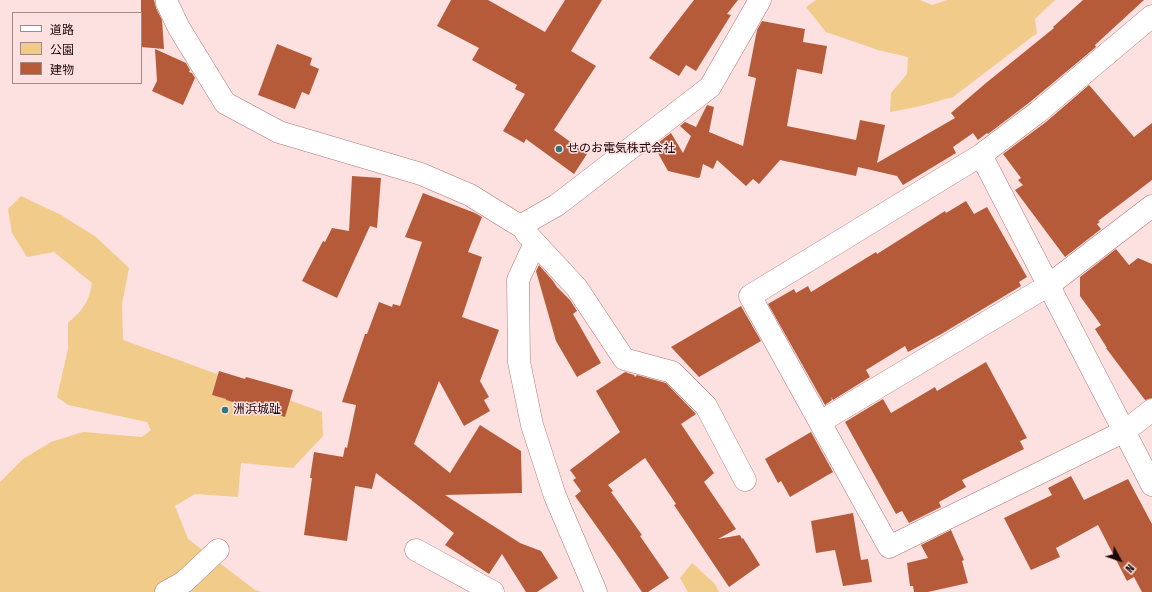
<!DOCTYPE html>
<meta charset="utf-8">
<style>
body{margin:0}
#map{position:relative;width:1152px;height:592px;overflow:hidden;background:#fce1e0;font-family:"Fira Sans Condensed","Noto Sans JP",sans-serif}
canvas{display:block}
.legend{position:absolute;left:12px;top:12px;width:130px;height:72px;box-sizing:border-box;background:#fce1e0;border:1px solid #a28a8a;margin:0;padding:5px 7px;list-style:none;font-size:12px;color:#1c0708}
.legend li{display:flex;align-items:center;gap:8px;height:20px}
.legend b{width:20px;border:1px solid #a28a8a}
.north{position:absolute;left:1100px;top:540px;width:40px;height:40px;-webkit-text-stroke:3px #fce1e0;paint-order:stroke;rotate:130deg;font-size:11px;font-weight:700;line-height:16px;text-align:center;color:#1c0708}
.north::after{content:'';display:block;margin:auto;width:14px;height:18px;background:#1c0708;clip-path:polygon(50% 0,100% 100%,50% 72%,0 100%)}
</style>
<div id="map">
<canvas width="1152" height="592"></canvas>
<ul class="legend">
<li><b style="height:5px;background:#fff"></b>道路</li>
<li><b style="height:11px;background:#f1cb8a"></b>公園</li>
<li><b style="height:11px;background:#b65b39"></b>建物</li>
</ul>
<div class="north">N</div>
</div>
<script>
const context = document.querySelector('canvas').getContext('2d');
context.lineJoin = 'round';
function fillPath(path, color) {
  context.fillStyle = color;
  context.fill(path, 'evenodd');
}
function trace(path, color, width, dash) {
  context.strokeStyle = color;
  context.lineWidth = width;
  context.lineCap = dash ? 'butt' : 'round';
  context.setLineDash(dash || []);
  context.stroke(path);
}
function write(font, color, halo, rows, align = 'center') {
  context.font = font + ' "Fira Sans Condensed","Noto Sans JP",sans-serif';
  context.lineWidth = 3;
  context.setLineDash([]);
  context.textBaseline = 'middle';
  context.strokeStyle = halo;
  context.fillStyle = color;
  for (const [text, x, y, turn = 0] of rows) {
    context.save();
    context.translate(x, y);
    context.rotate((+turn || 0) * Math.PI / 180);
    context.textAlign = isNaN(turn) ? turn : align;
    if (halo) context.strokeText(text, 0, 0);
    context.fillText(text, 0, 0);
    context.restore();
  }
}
fillPath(new Path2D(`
 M816 0H920L932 5 947 0H1055L1035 19 1037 33 953 97 917 107 890 112 891 93 907 74 908 57 878 50 826 32 806 7Z
 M21 196 61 215 96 237 129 268 122 304 123 340 322 412 323 436 293 468 241 463 238 497 195 494 175 506 188 539 255 590 262 592H0V482L23 459 51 442 83 432 142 437 151 430 147 422 68 405 57 397 68 349V323C83 310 89 302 92 283L54 252 27 257 12 233 8 209Z
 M692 563 715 584 719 592H688L680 578Z`), '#f1cb8a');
fillPath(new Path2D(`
 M141 0H154L156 8 162 20 164 49 141 47Z
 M451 0H488L545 32 565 0H602L571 51 596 66 554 130 587 154 574 174 526 139 524 143 503 131 525 94 515 89 517 85 472 60 479 48 437 26Z
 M694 0H738L727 14 731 15 696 71 686 65 679 76 649 58Z
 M1083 0H1144L1095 45 1096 47 1030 102 988 134 987 133 978 140 973 133 953 147 956 153 903 185 897 176 858 167 856 176 780 160 759 184 753 179 746 186 717 160 713 169 703 164 700 177 698 178 668 171 654 146 671 133 683 153 691 136 680 126 685 122 696 127 707 105 714 107 709 132 743 146 756 78 748 76 757 30 762 21 805 29 803 42 827 46 822 74 797 69 787 126 856 140 860 120 885 125 877 163 955 118 951 113 986 83 1054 28 1053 27Z
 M277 44 312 58 310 65 319 69 309 95 302 92 295 109 258 95Z
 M155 49 186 63 190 70 189 72 192 73 195 78 183 105 152 91 157 81Z
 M1089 85 1134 137 1152 123V180L1098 221 1100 222 1097 224 1101 229 1065 257 1015 190 1023 185 1018 180 1021 178 1003 154 1046 122Z
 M352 176 381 178 377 228 370 226 337 298 302 281 323 241 325 242 332 228 349 231Z
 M423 193 475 213 482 217 468 252 482 257 462 317 499 330 480 381 489 397 484 400 490 411 464 426 439 381 414 444 450 473 480 425 521 451 522 493 445 495 520 543 541 551 558 578 537 592H526L502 554 489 574 445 545 454 533 376 473 372 489 355 486 347 541 304 535 312 478H310L314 452 343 457 345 447 347 448 356 405 342 402 365 334H367L379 302 392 307 393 304 400 306 422 242 405 237Z
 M966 201 974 214 987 207 1027 277 1019 282 1021 286 943 333 908 352 905 346 866 370 870 377 833 400 831 397 832 400 825 405 768 304 794 289 796 293 808 286 811 292 876 252 877 254 945 211 946 213Z
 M1116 249 1129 265 1138 258 1152 264V398L1145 400 1106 348H1107L1095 329 1101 325 1080 296V277Z
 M539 265 553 281 557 287 570 300 577 311 573 314 601 363 577 377 556 341 536 271Z
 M741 306 761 341 699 377 671 347Z
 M986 362 1027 438 1020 441 1024 449 962 480 966 487 939 502 941 507 909 523 902 511 896 514 845 422 883 399 891 413 935 387 937 391Z
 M219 371 245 379 246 377 293 390 285 417 226 400V399L212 395Z
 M625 372 634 375 635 377 637 375 666 383 696 414 681 424 714 473 704 482 736 529 718 539 740 535 742 539 743 538 760 565 729 587 674 505 676 504 645 458 608 485 613 491 611 492 642 535 640 536 669 578 648 592H642L619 558 575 496 581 491 573 480 576 478 570 470 620 432 596 391Z
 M811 432 833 472 790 497 781 481 778 483 765 459Z
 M1071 476 1084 500 1128 479 1152 524V592H1142L1134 577 1127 581 1098 525 1056 548 1060 557 1031 570 1004 518 1052 495 1048 488Z
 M853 513 861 560 868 559 872 582 843 586 835 550 816 553 811 521Z
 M951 530 964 560 962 561 968 583 928 592H914L913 586H910L907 563 928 558 921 545Z`), '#b65b39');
const minor = new Path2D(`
 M167 0V3L179 28 225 103 279 132 421 174 470 195 520 226 557 205 710 87 760 0
 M1152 16 1038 112 981 155 750 296 889 547 1125 431 1152 410
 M981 155 1152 485
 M526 233 577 288 624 359 672 372 706 406 745 480
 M535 243 518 280 519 362 532 425 555 496 596 592
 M820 422 1049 285 1152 206
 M416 550 493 592
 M166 592 184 582 218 550`);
trace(minor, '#b17776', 23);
trace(minor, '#fff', 22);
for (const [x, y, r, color] of [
 [559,149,4,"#2e777b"],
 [225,410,4,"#2e777b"]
]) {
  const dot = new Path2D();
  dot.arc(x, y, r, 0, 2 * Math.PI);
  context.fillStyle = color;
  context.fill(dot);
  trace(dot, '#fce1e0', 1.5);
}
write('12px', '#1c0708', '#fce1e0', [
 ["せのお電気株式会社",567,149],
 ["洲浜城趾",233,410]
], 'left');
</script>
